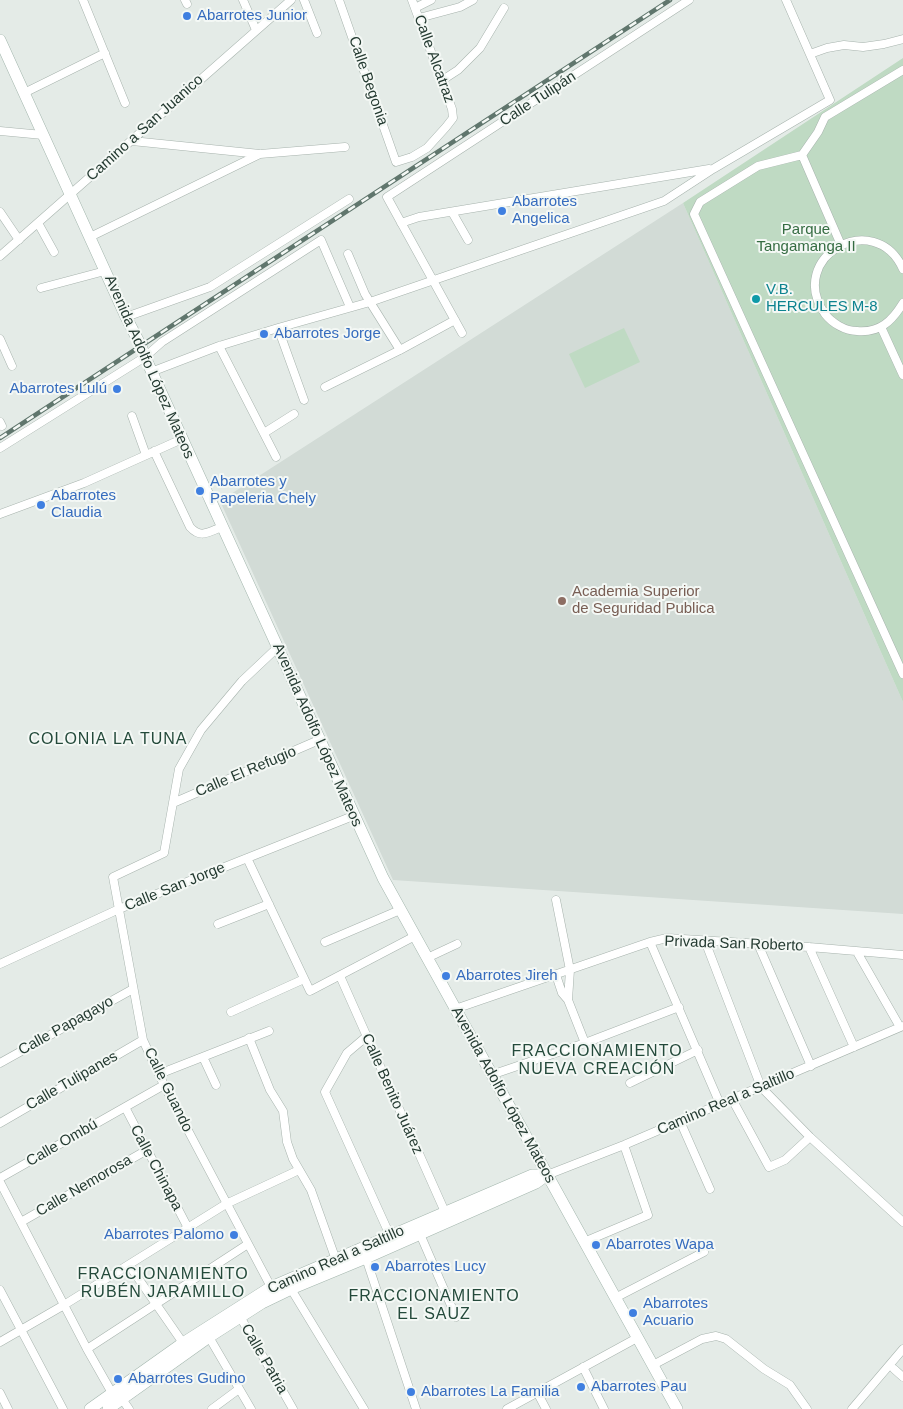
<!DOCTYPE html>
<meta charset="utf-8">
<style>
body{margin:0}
canvas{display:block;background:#e4ebe7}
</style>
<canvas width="903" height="1409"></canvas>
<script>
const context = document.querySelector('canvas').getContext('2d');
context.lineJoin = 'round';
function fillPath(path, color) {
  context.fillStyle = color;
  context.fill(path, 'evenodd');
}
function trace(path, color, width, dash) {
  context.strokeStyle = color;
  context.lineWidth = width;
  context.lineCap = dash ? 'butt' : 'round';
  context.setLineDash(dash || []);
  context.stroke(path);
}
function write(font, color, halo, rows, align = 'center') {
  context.font = font + ' Arial,sans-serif';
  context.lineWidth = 4;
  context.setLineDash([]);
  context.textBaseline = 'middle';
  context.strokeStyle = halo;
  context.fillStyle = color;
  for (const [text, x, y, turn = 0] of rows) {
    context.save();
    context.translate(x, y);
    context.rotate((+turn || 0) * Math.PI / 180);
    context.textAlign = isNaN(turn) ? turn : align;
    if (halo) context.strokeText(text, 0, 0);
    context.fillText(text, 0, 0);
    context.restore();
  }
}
fillPath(new Path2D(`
 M683 203 903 702V914L393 880 220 501Z`), '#d2dbd6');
fillPath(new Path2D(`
 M903 58V702L683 203Z
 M624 328 640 362 585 388 569 354Z`), '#bfdac3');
const street = new Path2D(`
 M83 0 125 103
 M185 0 187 4
 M243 0 256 30
 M304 0 317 33
 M339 0 396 162 412 157 427 148 446 127 453 118 452 109 412 0
 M415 8 431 0
 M419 18 460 7 473 0
 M810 54 827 48 844 45 863 47 884 44 903 39
 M441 81 458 70 480 48 504 8
 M24 93 105 53
 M0 131 43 135
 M132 141 260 154 345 147
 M802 155 818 132 825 117 903 70
 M0 212 19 240
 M452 212 468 240
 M38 223 54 252
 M401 223 419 217 709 169
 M90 237 260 154
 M841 245 802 155 758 166 700 202 694 214 903 674
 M348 254 365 294 400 350
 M0 256 291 0
 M903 269C875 207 785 257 825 314 832 323 845 331 857 331 880 333 892 321 903 303
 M41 288 105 271
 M126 317 210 287 349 199
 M881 327 903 375
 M278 328 304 400
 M462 333 387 197 689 0
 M0 339 12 366
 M219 346 276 457
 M151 372 219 346 278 328 370 302 664 201 713 169 830 100 786 0
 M325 387 400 350 455 320
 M132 416 146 455
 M0 422 2 426
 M264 433 294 414
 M0 448 145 357 162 342 321 240 350 307
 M154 451 190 527C201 539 208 532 222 527
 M0 514 84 483 182 439
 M173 803 319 740
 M247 858 310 991 415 936
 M556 900 570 970 568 1000 585 1043
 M218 924 269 904
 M705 941 761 1087 810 1137 903 1222
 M325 942 400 910
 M650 942 720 1104
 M758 944 811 1066
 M809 947 854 1047
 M857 952 900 1027
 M427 958 457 944
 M0 964 119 909 353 816
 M556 975 562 993 568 1000
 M340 976 445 1212
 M455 1009 650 942 667 938 809 947 903 955
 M231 1012 304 979
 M367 1036 347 1053 325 1092 392 1240
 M249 1038 270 1090 283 1111 287 1142 293 1159 311 1190 336 1260
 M203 1057 216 1085
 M0 1063 133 989
 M159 1074 269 1031
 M491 1075 585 1043 679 1007
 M630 1083 698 1050
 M732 1099 769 1167 785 1160 810 1137
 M125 1107 188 1228
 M680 1121 710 1189
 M0 1123 143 1040
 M547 1175 624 1145 903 1026
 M0 1178 164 1085
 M0 1182 87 1349 112 1393 122 1399 129 1409
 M21 1222 147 1150
 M420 1234 456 1317
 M584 1242 648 1215 624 1145
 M366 1258 416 1409
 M129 1265 183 1343
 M271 1287 164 1085 143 1040 113 877 164 853 179 769 201 730 242 681 277 648
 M291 1289 364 1409
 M0 1290 63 1409
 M615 1298 704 1252
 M238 1313 293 1409
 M209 1337 251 1409
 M0 1342 64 1305 226 1204 299 1170
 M87 1349 248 1244
 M653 1365 702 1339 716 1336 726 1339 764 1369 790 1385 807 1409
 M583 1367 604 1409
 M894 1369 903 1377
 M537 1392 546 1409
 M0 1393 8 1409
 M212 1409 239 1389
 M507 1409 637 1338
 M852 1409 903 1349`);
const secondary = new Path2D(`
 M0 40 126 317 141 346 145 357 383 878 677 1409
 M90 1409 183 1343 271 1287 532 1175H547
 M108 1409 209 1337 262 1303 291 1289 366 1258 536 1183 547 1175`);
trace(street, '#a7b3ad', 9);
trace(secondary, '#a3b6ad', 12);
trace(street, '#fff', 8);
trace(secondary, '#fff', 11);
const rail = new Path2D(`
 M0 438 670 0`);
trace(rail, '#60766d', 4.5);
trace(rail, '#f4f8f5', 2.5, [8]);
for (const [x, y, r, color] of [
 [187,16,5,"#3f7fe0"],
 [502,211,5,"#3f7fe0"],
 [756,299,5,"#0f9aa8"],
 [264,334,5,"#3f7fe0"],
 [117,389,5,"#3f7fe0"],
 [200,491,5,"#3f7fe0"],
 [41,505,5,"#3f7fe0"],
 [562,601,5,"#8d6e63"],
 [446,976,5,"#3f7fe0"],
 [234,1235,5,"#3f7fe0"],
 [596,1245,5,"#3f7fe0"],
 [375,1267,5,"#3f7fe0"],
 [633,1313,5,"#3f7fe0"],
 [118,1379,5,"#3f7fe0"],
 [581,1387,5,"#3f7fe0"],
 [411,1392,5,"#3f7fe0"]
]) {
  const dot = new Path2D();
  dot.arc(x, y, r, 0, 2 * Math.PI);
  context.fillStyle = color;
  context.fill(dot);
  trace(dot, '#f4f8f5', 2);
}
write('15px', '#366cbe', '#f4f8f5', [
 ["Abarrotes Junior",197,16],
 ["Abarrotes",512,202],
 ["Angelica",512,219],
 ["Abarrotes Jorge",274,334],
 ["Abarrotes Lulú",107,389,"right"],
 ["Abarrotes y",210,482],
 ["Papeleria Chely",210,499],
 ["Abarrotes",51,496],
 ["Claudia",51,513],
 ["Abarrotes Jireh",456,976],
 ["Abarrotes Palomo",224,1235,"right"],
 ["Abarrotes Wapa",606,1245],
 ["Abarrotes Lucy",385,1267],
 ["Abarrotes",643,1304],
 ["Acuario",643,1321],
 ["Abarrotes Gudino",128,1379],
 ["Abarrotes Pau",591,1387],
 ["Abarrotes La Familia",421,1392]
], 'left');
write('15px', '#253b32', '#f4f8f5', [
 ["Calle Alcatraz",434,59,70],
 ["Calle Begonia",368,81,71],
 ["Calle Tulipán",538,99,-33],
 ["Camino a San Juanico",145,128,-42],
 ["Avenida Adolfo López Mateos",149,367,66],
 ["Avenida Adolfo López Mateos",317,735,66],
 ["Calle El Refugio",246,772,-23],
 ["Calle San Jorge",175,887,-22],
 ["Privada San Roberto",734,944,2],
 ["Calle Papagayo",66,1026,-29],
 ["Calle Tulipanes",72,1081,-30],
 ["Calle Guando",168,1090,64],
 ["Calle Benito Juárez",392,1094,66],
 ["Avenida Adolfo López Mateos",503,1095,61],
 ["Camino Real a Saltillo",726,1102,-23],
 ["Calle Ombú",62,1143,-30],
 ["Calle Chinapa",156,1168,62],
 ["Calle Nemorosa",84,1186,-30],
 ["Camino Real a Saltillo",336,1260,-24],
 ["Calle Patria",264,1359,60]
]);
write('15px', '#356c42', '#f4f8f5', [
 ["Parque",806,230],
 ["Tangamanga II",806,247]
]);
write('15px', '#0d838f', '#f4f8f5', [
 ["V.B.",766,290],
 ["HERCULES M-8",766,307]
], 'left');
write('15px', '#785e54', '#f4f8f5', [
 ["Academia Superior",572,592],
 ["de Seguridad Publica",572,609]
], 'left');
context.letterSpacing = '1px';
write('16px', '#244a3b', '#f4f8f5', [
 ["COLONIA LA TUNA",108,740],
 ["FRACCIONAMIENTO",597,1052],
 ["NUEVA CREACIÓN",597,1070],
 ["FRACCIONAMIENTO",163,1275],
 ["RUBÉN JARAMILLO",163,1293],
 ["FRACCIONAMIENTO",434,1297],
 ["EL SAUZ",434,1315]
]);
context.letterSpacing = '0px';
</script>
